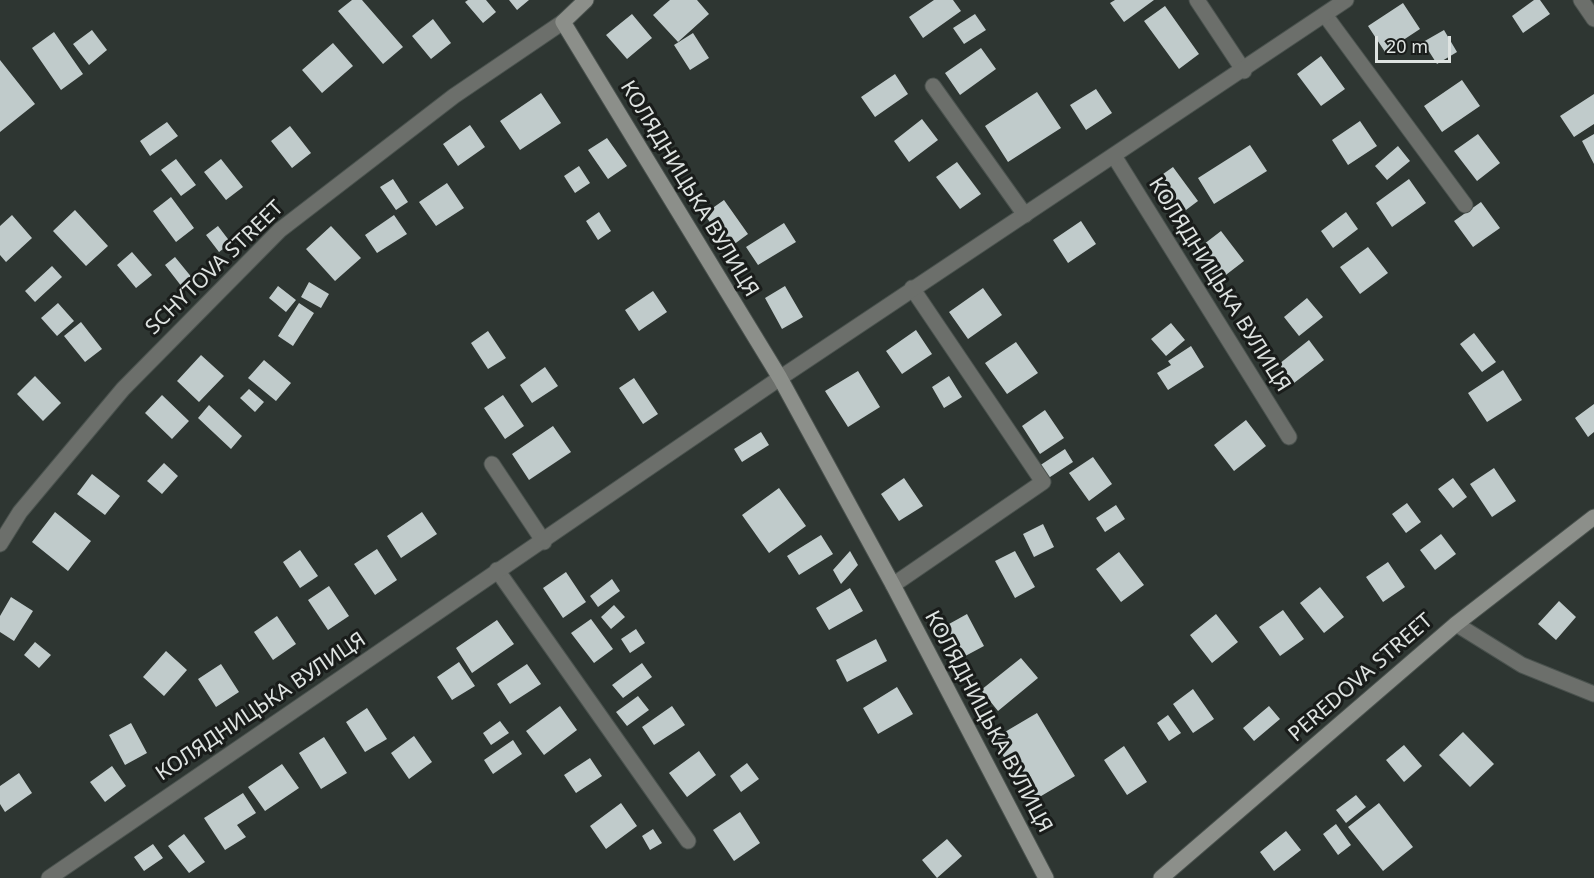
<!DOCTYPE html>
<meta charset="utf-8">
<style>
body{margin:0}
#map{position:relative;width:1594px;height:878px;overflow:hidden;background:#2e3632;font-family:"Noto Sans",sans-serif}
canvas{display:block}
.scale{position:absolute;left:1375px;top:36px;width:76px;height:27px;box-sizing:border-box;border:3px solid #dee3e1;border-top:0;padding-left:8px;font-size:18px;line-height:21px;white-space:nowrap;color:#dee3e1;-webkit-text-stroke:4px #191c1a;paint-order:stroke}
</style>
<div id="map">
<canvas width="1594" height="878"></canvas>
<div class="scale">20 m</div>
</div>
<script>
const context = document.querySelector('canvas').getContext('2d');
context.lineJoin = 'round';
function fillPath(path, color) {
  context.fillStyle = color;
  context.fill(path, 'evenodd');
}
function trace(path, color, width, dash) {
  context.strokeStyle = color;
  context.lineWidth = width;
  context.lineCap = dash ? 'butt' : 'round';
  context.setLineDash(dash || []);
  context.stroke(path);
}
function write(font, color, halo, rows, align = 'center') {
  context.font = font + ' "Noto Sans",sans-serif';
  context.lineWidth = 6;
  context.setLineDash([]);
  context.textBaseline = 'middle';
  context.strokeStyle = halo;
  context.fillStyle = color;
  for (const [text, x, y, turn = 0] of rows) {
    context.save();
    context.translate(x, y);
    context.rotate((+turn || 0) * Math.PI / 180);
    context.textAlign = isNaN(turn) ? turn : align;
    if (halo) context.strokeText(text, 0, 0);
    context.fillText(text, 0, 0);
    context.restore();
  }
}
fillPath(new Path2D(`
 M352 0H362L403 47 383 64 338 11Z
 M468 0H486L496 12 483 23 465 2Z
 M509 0H529L517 10Z
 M670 0H697L709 14 678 42 653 15Z
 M934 0H953L961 11 923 38 909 17Z
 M1115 0H1154L1124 22 1110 3Z
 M1534 0H1540L1550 14 1523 33 1512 16Z
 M1403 3 1420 29 1385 52 1368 26Z
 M1165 6 1199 54 1179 69 1144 21Z
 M632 14 652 38 627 59 606 35Z
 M975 14 986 30 964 44 953 28Z
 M433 19 451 43 431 59 412 36Z
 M92 30 107 50 89 65 73 44Z
 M1444 30 1457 52 1437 64 1423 42Z
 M54 32 83 74 61 90 32 48Z
 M693 33 709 58 690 70 674 45Z
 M333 43 353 66 322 93 302 70Z
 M981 48 996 69 960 95 945 73Z
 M1321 56 1345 89 1321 106 1297 74Z
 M0 60 35 104 0 132Z
 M895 74 908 94 875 117 861 97Z
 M1462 80 1480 106 1442 132 1424 106Z
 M1096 89 1112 113 1086 130 1070 105Z
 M1037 92 1061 128 1008 162 985 126Z
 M541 93 561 123 520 150 500 121Z
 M1594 94V124L1574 137 1560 116Z
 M922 119 938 140 909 162 894 141Z
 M1360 121 1377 146 1348 165 1332 140Z
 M167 122 178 136 150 156 140 141Z
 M470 125 485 147 458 166 443 144Z
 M290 126 311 153 292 168 271 141Z
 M1478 134 1500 163 1477 181 1454 151Z
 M1594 134V164L1582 141Z
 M607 138 627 166 608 179 588 150Z
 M1250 145 1267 171 1214 204 1198 178Z
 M1398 146 1410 161 1387 180 1375 166Z
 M176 159 196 185 181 196 161 170Z
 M221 159 243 187 226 200 204 172Z
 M957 162 981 194 960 209 936 177Z
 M579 166 590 183 575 193 564 176Z
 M1173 167 1198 201 1174 219 1149 184Z
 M393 179 408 202 396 210 380 187Z
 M1409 179 1426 203 1392 227 1376 203Z
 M447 183 464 208 436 226 419 202Z
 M171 197 194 228 176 242 153 211Z
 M724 200 748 234 729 248 704 214Z
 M1481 202 1500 228 1473 247 1454 221Z
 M75 210 108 246 86 266 53 231Z
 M599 212 611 231 598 240 586 221Z
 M1346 212 1358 229 1333 248 1321 231Z
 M12 215 32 238 6 262 0 255V226Z
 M394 215 407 234 377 253 365 235Z
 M1081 221 1096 244 1068 263 1053 240Z
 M784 223 796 242 758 265 746 247Z
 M218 226 231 243 219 252 206 235Z
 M331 226 361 258 335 281 306 249Z
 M1221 231 1244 261 1218 281 1195 251Z
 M1368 247 1388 273 1360 294 1340 267Z
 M132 252 152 275 136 288 117 265Z
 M175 257 193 279 182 287 165 265Z
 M52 266 62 277 35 302 25 291Z
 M309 282 329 294 321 308 301 297Z
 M278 286 296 300 286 312 269 298Z
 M785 286 803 317 782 329 765 298Z
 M983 288 1002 315 968 339 949 312Z
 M653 291 667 312 639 331 625 310Z
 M1307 298 1323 317 1299 336 1284 317Z
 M58 303 74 321 57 336 41 318Z
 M299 303 314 313 293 346 278 336Z
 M81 322 102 349 85 362 64 336Z
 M1171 323 1185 340 1166 356 1151 339Z
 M916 330 932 354 902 374 886 351Z
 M488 331 506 358 488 369 471 343Z
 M1474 333 1496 362 1482 372 1460 344Z
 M1309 340 1324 360 1294 383 1279 364Z
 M1016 342 1038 373 1007 394 985 363Z
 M1191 346 1204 367 1168 390 1157 373 1171 365 1168 361Z
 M201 355 224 376 199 402 177 381Z
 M264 360 291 383 276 401 248 378Z
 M545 367 558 386 532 403 520 385Z
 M1503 370 1522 400 1487 422 1468 393Z
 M858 371 880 407 848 427 825 391Z
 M35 376 61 403 43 421 17 394Z
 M949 376 962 397 944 408 932 387Z
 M634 378 658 414 643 424 619 388Z
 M249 389 264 402 255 412 240 398Z
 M162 395 189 421 172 439 145 413Z
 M503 395 524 426 505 439 484 408Z
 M1594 404V432L1588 437 1575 418Z
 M209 405 242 436 231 449 198 418Z
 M1045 410 1064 438 1040 454 1022 426Z
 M1246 420 1266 446 1234 471 1214 445Z
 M553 426 571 452 529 480 512 454Z
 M761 432 769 445 742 462 734 449Z
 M1065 449 1073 462 1047 479 1039 466Z
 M1093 457 1112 484 1089 501 1069 473Z
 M164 463 178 476 162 494 147 481Z
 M1494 468 1516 501 1492 517 1470 484Z
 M92 474 120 496 105 515 77 494Z
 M904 478 923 506 899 521 881 494Z
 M1453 478 1467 497 1453 508 1438 489Z
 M779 488 806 526 769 553 742 515Z
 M1407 503 1421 522 1406 533 1392 514Z
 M1116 505 1125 519 1105 532 1096 518Z
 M55 512 91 541 68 571 32 542Z
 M422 512 437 534 401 558 387 536Z
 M1043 524 1054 547 1034 557 1023 534Z
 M1441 534 1456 554 1435 570 1420 550Z
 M821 535 833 554 799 575 787 556Z
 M377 549 397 580 375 595 354 564Z
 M300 550 318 576 300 588 283 562Z
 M850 551 858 565 841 584 833 570Z
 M1015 551 1035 587 1015 598 995 561Z
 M1119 552 1144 585 1121 602 1096 569Z
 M1388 562 1405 587 1383 602 1366 577Z
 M566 572 586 602 563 618 543 588Z
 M612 579 620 591 598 607 590 596Z
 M329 586 349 616 328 630 308 600Z
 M1320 587 1344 617 1324 633 1300 603Z
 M850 588 863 611 829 630 816 608Z
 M11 597 33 611 14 641 0 632V616Z
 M1559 601 1576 617 1556 640 1538 624Z
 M614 605 625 617 611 629 601 617Z
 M1283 610 1304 639 1280 656 1259 627Z
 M967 614 984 646 956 661 940 629Z
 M1216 614 1238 642 1212 663 1190 635Z
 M277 616 296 644 273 660 254 632Z
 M591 619 613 649 594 663 571 633Z
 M497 620 514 644 472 673 456 648Z
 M636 629 645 643 630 653 621 639Z
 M876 639 887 661 847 682 836 660Z
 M35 642 51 655 39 668 24 655Z
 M166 651 187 670 164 696 143 677Z
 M1021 658 1038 678 998 711 981 690Z
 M459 662 475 686 452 700 437 677Z
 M642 663 652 677 623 698 612 685Z
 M221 664 239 692 216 707 198 679Z
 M527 664 541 684 510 704 497 684Z
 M897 687 913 714 878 734 863 708Z
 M1193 689 1214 719 1193 733 1173 704Z
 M638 696 649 710 627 726 616 712Z
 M560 706 577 730 544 755 526 731Z
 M672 706 685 725 654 745 642 727Z
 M1269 706 1280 719 1254 741 1243 728Z
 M367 708 387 739 365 752 346 722Z
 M1037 713 1075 776 1031 802 993 739Z
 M1168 715 1181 733 1169 741 1157 723Z
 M500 721 509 733 491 745 483 733Z
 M131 723 147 753 125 765 109 735Z
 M1463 732 1494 764 1470 787 1439 755Z
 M414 736 432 762 409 779 391 753Z
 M324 737 347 773 321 789 299 753Z
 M513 740 522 754 493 774 484 760Z
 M1404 745 1422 766 1404 782 1386 760Z
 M1124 746 1147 782 1127 795 1104 760Z
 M699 751 716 775 687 797 669 773Z
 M590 758 602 776 576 793 564 775Z
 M747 763 759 779 741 792 730 776Z
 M282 764 299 788 265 811 248 787Z
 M112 766 126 786 105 802 90 782Z
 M19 773 32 793 5 812 0 804V786Z
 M243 793 256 813 237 825 246 837 225 850 204 818Z
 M1356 795 1366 807 1346 823 1336 810Z
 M621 803 637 826 606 849 590 826Z
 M1379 803 1413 847 1383 871 1348 827Z
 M740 812 760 843 734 861 713 830Z
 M1336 824 1351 845 1338 855 1323 834Z
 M653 829 662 843 650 850 642 836Z
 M1286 831 1301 850 1274 871 1260 852Z
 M184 834 205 862 189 873 168 846Z
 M947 839 962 856 937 878 922 860Z
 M153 844 163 858 144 871 134 857Z`), '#c0cbcb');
const lane = new Path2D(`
 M1197 0 1244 71
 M1581 0 1594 19
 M1325 15 1465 205
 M933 86 1025 215
 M1114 156 1289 437
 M492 464 544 542
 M497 570 688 841
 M893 585 1043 482 912 288
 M1456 624 1522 665 1594 694`);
const street = new Path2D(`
 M0 544 20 512 123 389 280 230 454 96 563 22
 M49 878 780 378 1346 0`);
const secondary = new Path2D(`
 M586 0 563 22 780 378 893 585 1046 878
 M1161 878 1456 624 1594 517`);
trace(lane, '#4a524e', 17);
trace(street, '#4a524e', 17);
trace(secondary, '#4a524e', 17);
trace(lane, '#6c6f6b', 15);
trace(street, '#6c6f6b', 15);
trace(secondary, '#8c8f8a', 15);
write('21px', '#dee3e1', '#191c1a', [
 ["КОЛЯДНИЦЬКА ВУЛИЦЯ",689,189,59],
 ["SCHYTOVA STREET",215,268,-44],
 ["КОЛЯДНИЦЬКА ВУЛИЦЯ",1219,285,58],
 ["PEREDOVA STREET",1361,678,-41],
 ["КОЛЯДНИЦЬКА ВУЛИЦЯ",261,707,-34],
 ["КОЛЯДНИЦЬКА ВУЛИЦЯ",988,722,62]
]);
</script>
